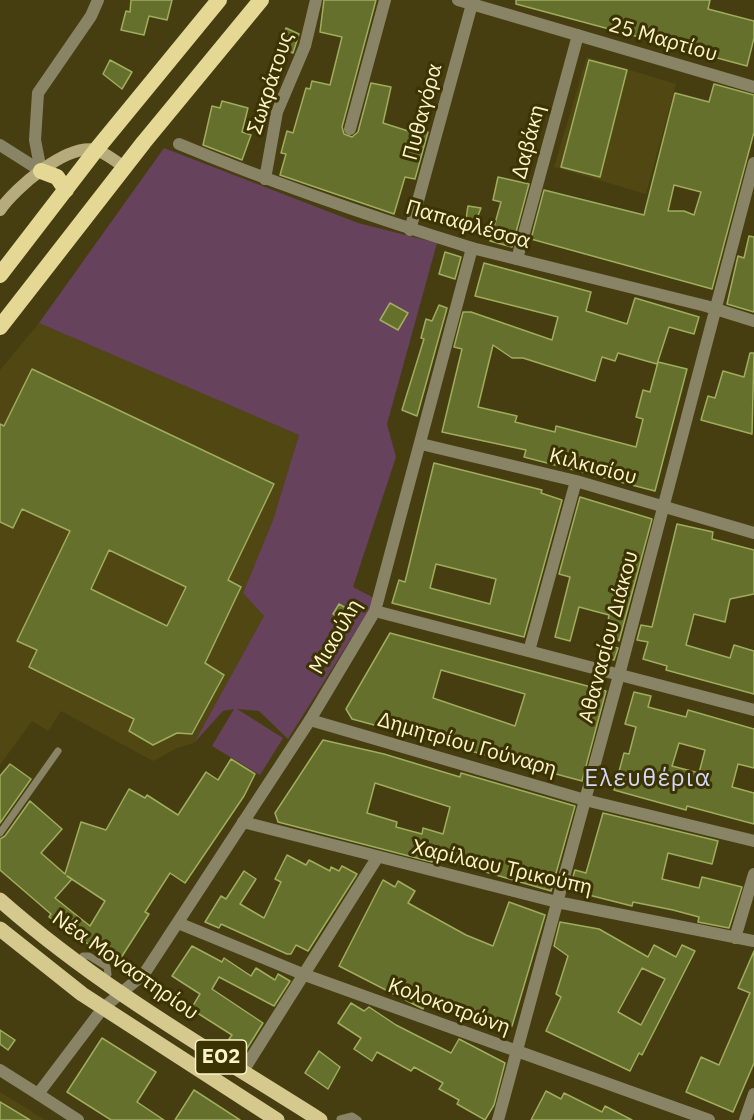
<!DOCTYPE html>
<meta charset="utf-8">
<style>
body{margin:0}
canvas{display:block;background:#463d10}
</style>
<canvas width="754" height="1120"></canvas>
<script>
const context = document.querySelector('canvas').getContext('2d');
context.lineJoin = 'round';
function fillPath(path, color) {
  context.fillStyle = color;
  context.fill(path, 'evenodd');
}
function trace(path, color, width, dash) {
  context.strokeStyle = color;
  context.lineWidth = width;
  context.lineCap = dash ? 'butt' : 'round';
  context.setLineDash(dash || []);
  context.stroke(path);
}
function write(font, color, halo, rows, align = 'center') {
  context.font = font + ' "IBM Plex Sans",sans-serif';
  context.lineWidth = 6;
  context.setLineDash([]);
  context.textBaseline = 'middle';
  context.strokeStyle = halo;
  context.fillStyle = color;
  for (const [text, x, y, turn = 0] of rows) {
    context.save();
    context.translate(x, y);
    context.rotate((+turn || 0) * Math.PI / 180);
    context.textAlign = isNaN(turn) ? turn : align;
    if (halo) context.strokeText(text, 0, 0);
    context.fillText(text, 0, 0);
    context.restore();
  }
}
fillPath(new Path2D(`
 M587 57 676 84 646 194 554 167Z
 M39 323 299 435 273 520 243 593 264 616 194 743 177 748 153 761 61 711 48 731 32 721 0 765V370Z
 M0 1092 45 1120H0Z`), '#514713');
fillPath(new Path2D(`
 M164 148 358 223 437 243 387 424 396 457 353 587 376 599 288 739 259 711 237 709 283 738 260 775 212 746 234 709 223 711 194 743 264 616 243 593 273 520 299 435 39 323Z`), '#66425c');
const building = new Path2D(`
 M131 0H172L167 20 149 16 144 35 121 30 126 11 130 12Z
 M324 0H376L342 127 344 134 352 137 358 132 371 83 391 87 383 123 408 131V129L428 132 415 179 405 177 394 214 280 175 286 154 281 153 287 131 293 133 306 88 310 89 312 81 330 85 342 37 320 32Z
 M516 0H710L708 9 754 21V38L747 66 516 4Z
 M286 28 299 34 293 53 279 47Z
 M110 60 132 72 122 89 103 74Z
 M589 60 627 70 600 177 561 167Z
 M714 84 754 95V132L712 289 531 239 544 190 644 215 675 93 709 102ZM674 185 701 192 694 215 684 211H668Z
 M222 101 248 108 242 132 251 135 242 160 203 145 212 106 220 108Z
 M498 177 529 184 512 247 490 241 501 202 493 200Z
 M468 206 481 208 476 221 466 219Z
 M749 236 754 237V312L727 304 738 256 744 258Z
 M445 252 461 257 455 279 439 274Z
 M484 263 591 292 586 311 627 324 635 298 699 317 694 334 669 327 657 364 618 353 615 361 602 357 595 381 523 358H512L493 345 478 407 517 416 515 422 555 432 556 426 636 447 643 419 636 417 643 390 650 392 658 362 687 369 655 491 524 457 526 450 442 432 462 349 454 347 463 312H471L552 340 558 317 475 296Z
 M390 303 408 313 398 330 380 320Z
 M439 305 447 308 417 416 402 410 424 339 421 338 426 319 432 321Z
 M750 353H754L752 434 701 420 708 396 715 398 723 371 744 377Z
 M32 369 274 484 228 580 241 587 205 663 224 675 192 734 177 733 153 745 129 731 134 719 29 667 37 650 17 641 70 531 22 509 13 528 0 522V424L4 426ZM109 550 186 587 167 626 91 589Z
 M434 463 542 490 541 493 562 500 524 637 392 603 399 580 405 582ZM436 564 496 579 490 604 430 588Z
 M580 497 652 519 619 641 607 626 609 615 579 607 570 641 555 637 570 577 559 574Z
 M677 524 713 532 712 539 754 550V594L730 599 725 622 694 614 686 645 730 658 734 645 754 651V694L666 670 667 666 643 659 648 642 637 640 641 625 652 627Z
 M339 604 351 611 345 621 333 614Z
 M390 633 606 691 582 781 352 719 346 709ZM441 670 525 694 515 726 433 698Z
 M603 644 618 648 614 660 600 657Z
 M634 692 651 696 648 707 686 717 688 710 754 729V768L738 764 732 787 754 793V824L687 806 686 810 614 790 624 753 629 754 636 727 625 724ZM679 743 705 750 699 773 672 766Z
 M323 740 384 754 460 777 461 773 575 806 551 891 434 857 432 862 278 822 275 813ZM375 783 450 807 443 834 423 828 422 834 396 827 397 822 367 813Z
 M231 759 255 774 244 796 185 883 170 873 145 912 149 914 117 964 49 917 51 914 0 870V839L5 836 30 801 62 829 41 853 65 874 81 822 106 830 129 789 145 798 147 795 178 815 206 772 218 780ZM67 876 105 901 90 926 55 898 72 879Z
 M10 764 31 779 0 823V776Z
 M603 813 718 841 712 864 668 853 662 879 699 888 702 877 742 887 729 928 698 922 699 917 673 910 633 902 632 906 569 890 575 870 586 873Z
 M287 855 306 865 309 860 330 871 331 867 339 871 342 866 357 874 308 951 296 945 291 954H287L221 924 219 928 205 922 221 896 226 899 244 871 256 879 240 904 264 918 281 882 275 879Z
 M383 880 395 887 398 881 415 891 408 903 466 935 493 946 509 902 545 915 512 1026 429 997 423 1009 339 966Z
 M560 922 599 929 648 957 654 945 676 957 682 945 695 951 642 1055 639 1053 630 1071 546 1031 561 997 556 994 568 956 554 946ZM642 968 665 979 641 1025 618 1012Z
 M192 946 222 962 224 958 251 976 256 968 275 980 278 974 290 981 274 1006 219 977 212 989 263 1023 246 1050 229 1039 232 1035 191 1009 200 994 172 976Z
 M754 951V1063L733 1112 686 1092 701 1057 719 1065 750 993 738 988Z
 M351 1003 364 1011 369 1007 396 1025 451 1053 459 1039 505 1063 494 1105 485 1120 457 1104 459 1100 439 1089 443 1083 414 1067 411 1071 377 1052 372 1061 354 1049 361 1038 338 1023Z
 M0 1030 15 1040 8 1050 0 1044Z
 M102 1038 156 1072 137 1102 164 1120H111L67 1092Z
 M319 1051 340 1067 328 1089 305 1073Z
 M194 1090 240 1120H175Z
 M546 1091 561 1099 564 1093 602 1112 605 1106 632 1120H531Z
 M0 1102 30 1120H0Z`);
fillPath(building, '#64702c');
trace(building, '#9fad5d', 1.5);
trace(new Path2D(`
 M0 833 58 751
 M83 956H89L107 967 108 974
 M340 1119 352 1116 358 1120`), '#8a8467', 7);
trace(new Path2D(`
 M458 0 754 87
 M350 129 385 0
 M179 144C275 184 372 217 472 248
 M0 145 41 171
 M41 171 35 140 38 93 91 16 98 0
 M265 179 277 112 305 46 316 0
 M410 230 472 4
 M517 259 578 35
 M421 444 576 481 754 533
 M529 651 576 481
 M310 720 585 800 754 841
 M243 822 557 902 754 941
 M178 923 305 975 709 1120
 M735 938 754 874
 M243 1071 377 858
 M38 1094 78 1120
 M498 1120 619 675
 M745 1120 754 1094`), '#8a8467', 12);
trace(new Path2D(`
 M375 611 754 710
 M619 675 754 163
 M0 1070 38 1094 103 1008 144 974 310 720 375 611 472 248 706 306 754 321`), '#8a8467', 12);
trace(new Path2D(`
 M0 210C15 188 67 143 96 150 106 153 116 162 125 167`), '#b5ab7d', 12);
trace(new Path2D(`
 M0 900C97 986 211 1051 320 1120
 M0 929 82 994 277 1120`), '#d6c98d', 15);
trace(new Path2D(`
 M41 171 57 177 66 190
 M0 275 96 150 219 0
 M0 327 144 142 261 0`), '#e5d794', 16);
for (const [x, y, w] of [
 [221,1057,51]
]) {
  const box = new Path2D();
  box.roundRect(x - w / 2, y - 17, w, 34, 4.5);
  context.fillStyle = '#3c3303';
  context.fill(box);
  trace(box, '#fcf3cb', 1.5);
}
write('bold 20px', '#fcf3cb', null, [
 ["ΕΟ2",221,1057]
]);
write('21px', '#fcf3cb', '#3c3303', [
 ["25 Μαρτίου",663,40,16],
 ["Σωκράτους",271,83,-72],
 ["Πυθαγόρα",423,112,-75],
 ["Δαβάκη",529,142,-75],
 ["Παπαφλέσσα",468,225,16],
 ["Κιλκισίου",593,467,15],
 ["Μιαούλη",336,637,-60],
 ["Αθανασίου Διάκου",609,637,-75],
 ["Δημητρίου Γούναρη",467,745,16],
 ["Χαρίλαου Τρικούπη",502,868,13],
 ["Νέα Μοναστηρίου",125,966,35],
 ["Κολοκοτρώνη",449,1007,20]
]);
context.letterSpacing = '1.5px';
write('24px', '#d3d8f5', '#3c3303', [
 ["Ελευθέρια",648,779]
]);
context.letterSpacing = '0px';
</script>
